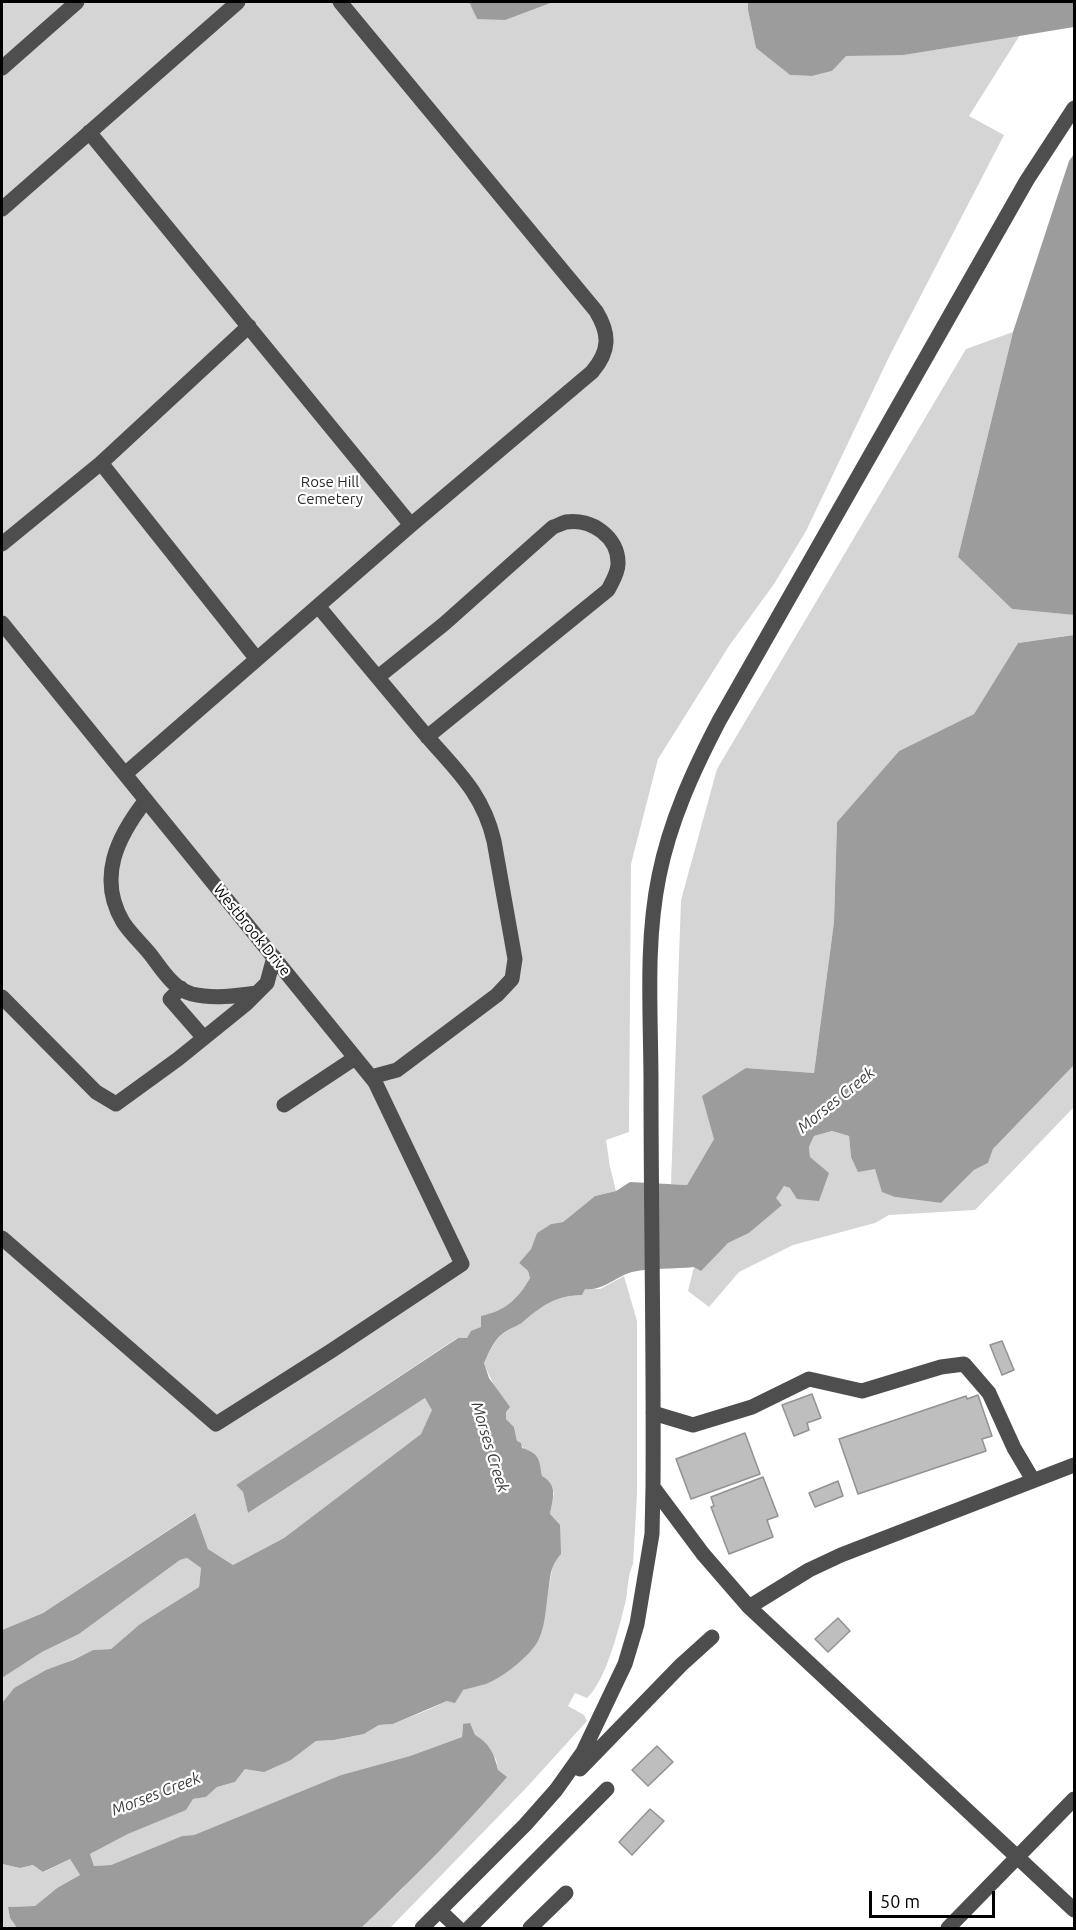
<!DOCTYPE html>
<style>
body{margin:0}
#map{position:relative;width:1076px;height:1930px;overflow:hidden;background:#fff;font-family:Ubuntu,sans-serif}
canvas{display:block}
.frame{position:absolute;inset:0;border:3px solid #000;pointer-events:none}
.scale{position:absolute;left:869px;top:1891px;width:126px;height:27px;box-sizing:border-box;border:3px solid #000;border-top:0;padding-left:8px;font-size:18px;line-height:21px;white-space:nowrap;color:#000;-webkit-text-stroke:4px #fff;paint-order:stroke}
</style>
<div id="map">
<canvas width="1076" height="1930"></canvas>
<div class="frame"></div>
<div class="scale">50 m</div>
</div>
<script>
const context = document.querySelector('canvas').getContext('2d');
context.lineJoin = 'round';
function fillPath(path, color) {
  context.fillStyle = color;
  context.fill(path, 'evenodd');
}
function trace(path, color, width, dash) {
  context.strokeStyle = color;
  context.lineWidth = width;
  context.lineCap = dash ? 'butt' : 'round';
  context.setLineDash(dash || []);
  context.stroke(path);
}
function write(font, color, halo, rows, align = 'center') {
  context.font = font + ' Ubuntu,sans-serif';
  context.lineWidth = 4.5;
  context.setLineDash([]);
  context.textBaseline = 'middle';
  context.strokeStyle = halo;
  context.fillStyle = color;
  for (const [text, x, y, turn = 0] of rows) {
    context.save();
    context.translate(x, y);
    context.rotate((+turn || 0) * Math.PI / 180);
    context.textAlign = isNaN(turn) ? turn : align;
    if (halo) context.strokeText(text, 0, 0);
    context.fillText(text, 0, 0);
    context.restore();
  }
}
fillPath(new Path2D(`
 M2 2H469L477 19 533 8 553 2H748V10L756 48 790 75 812 76 832 71 846 55H904L1020 35 969 116 1004 135 890 355 806 531 774 584 729 646 658 759 631 864 629 1132 606 1140 610 1167 616 1191 595 1196 563 1222 551 1224 537 1233 531 1249 519 1263 528 1271 530 1278C517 1300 506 1310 481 1316V1327L467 1338H457L236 1485 243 1492 248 1513 425 1398 433 1410 421 1434 284 1538 233 1565 208 1549 194 1513 43 1613 2 1630Z
 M1013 332 958 557 1012 609 1074 615V635L1018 643 974 714 899 751 837 822 834 922 814 1073 746 1068 714 1139 687 1185 671 1184 681 900 717 769 966 349Z
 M1074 1065V1107L975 1210 889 1215 875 1223 793 1245 739 1272 709 1307 688 1291 694 1267 719 1251 728 1243 749 1233 782 1204 775 1198 784 1186 790 1188 810 1157 809 1147 814 1136 832 1131 849 1136 851 1157 875 1169 895 1197 941 1203 974 1170 988 1163 993 1149Z
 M624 1276 637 1321V1494L633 1564C628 1574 628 1587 626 1600 619 1627 607 1679 587 1698L575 1693 568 1706 584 1715 587 1721 527 1787 390 1928H361L401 1890 498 1770 496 1759 463 1724 462 1737 410 1756 341 1775 194 1835 182 1836 111 1865 94 1866 90 1854 128 1834 185 1810 193 1799 206 1797 217 1787 235 1782 245 1769 291 1760 316 1741 334 1740 364 1734 379 1725 393 1724 428 1710 447 1701 463 1690 487 1683 524 1658 539 1639 544 1617 553 1564 550 1514 554 1493 542 1476 540 1467 517 1441 514 1427 506 1419C506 1401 490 1381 484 1363 490 1350 495 1338 508 1330 513 1327 519 1325 524 1321 544 1304 555 1296 582 1295L584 1289H600Z
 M187 1558 201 1568 199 1587 140 1624 111 1649 93 1650 14 1688 2 1703V1678L42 1652 79 1634 180 1560Z
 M70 1859 80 1875 57 1888 35 1906 8 1907 10 1918 17 1928H2V1864L20 1868 33 1865 44 1872Z`), '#d5d5d5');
fillPath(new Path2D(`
 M469 2H553L505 20 477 19Z
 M748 2H1074V27L904 55 846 56 832 71 812 76 790 75 756 48 748 10Z
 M1074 154V615L1012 609 958 557 1013 332 1069 161Z
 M1074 635V1065L993 1149 988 1163 974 1170 941 1203 895 1197 882 1192 875 1169 858 1172 851 1157 849 1136 832 1131 814 1136 809 1147 810 1157 829 1173 819 1201 797 1199 790 1188 784 1186 776 1198 782 1205 749 1233 728 1243 701 1271 694 1267C676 1269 648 1268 632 1272 615 1277 603 1291 585 1289L582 1295C556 1296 544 1304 524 1321 520 1325 513 1327 508 1330 495 1337 490 1350 484 1363L489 1378 510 1407 506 1412V1419L514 1427 517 1441 521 1443 522 1448C540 1454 539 1459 542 1476 558 1485 553 1498 550 1514L560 1525 561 1554C549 1568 551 1576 548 1593 546 1607 545 1626 539 1639 531 1656 503 1677 486 1684 478 1686 471 1688 463 1690L455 1703 447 1701 393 1724 379 1725 364 1734 334 1740 316 1741 291 1760 264 1772 245 1769 235 1782 217 1787 206 1797 193 1799 186 1810 128 1834 90 1854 94 1866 111 1865 182 1836 194 1835 341 1775 410 1756 462 1737 463 1724 470 1723 475 1735C489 1743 494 1753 498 1770L507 1777C461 1830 412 1880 361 1928H17L10 1918 8 1907 35 1906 57 1888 80 1875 70 1859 43 1872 33 1865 20 1868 2 1864V1703L14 1688 46 1670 73 1660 93 1650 111 1649 140 1624 199 1587 201 1568 187 1558 180 1560 79 1634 42 1652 2 1678V1630L43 1613 195 1513 208 1549 233 1565 284 1538 421 1434 432 1410 425 1398 248 1513 243 1492 236 1485 458 1338H467L471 1331 481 1327V1316C506 1310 517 1300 530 1278L528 1271 519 1263 531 1249 537 1233 551 1224 563 1222 595 1196 616 1191 630 1182 687 1185 714 1139 702 1096 746 1068 814 1073 834 922 837 822 899 751 974 714 1018 643Z`), '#9c9c9c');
const building = new Path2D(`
 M1002 1341 1014 1370 1002 1375 990 1345Z
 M812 1394 821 1418 807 1423 809 1430 794 1436 782 1405Z
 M978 1395 992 1436 982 1439 986 1451 858 1494 839 1439 966 1396 967 1399Z
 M745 1433 760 1474 691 1499 676 1459Z
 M763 1477 778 1516 767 1520 773 1537 729 1554 711 1507 714 1506 711 1497Z
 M838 1481 843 1496 815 1507 809 1493Z
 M838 1618 850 1631 828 1652 815 1639Z
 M657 1746 673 1762 648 1786 632 1770Z
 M650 1809 664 1821 632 1855 619 1842Z`);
fillPath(building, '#bebebe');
trace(building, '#929292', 1.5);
trace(new Path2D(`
 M2 68 77 2
 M89 132 411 525
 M2 209 238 2
 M101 463 256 658
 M2 544 101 463 249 326
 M318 606C351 646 385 686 419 727 451 766 482 789 494 841L515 959 512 979 497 995 397 1070 371 1077
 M2 623 375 1082 462 1264 331 1351 216 1424 2 1238
 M378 677 444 624 553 527C557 526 562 523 566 522 591 518 619 537 618 564 618 573 612 582 608 590L427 737
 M125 774 411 525 592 372C610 351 610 334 596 311L340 2
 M146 800C117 837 97 878 123 922 130 933 141 943 150 954 161 968 173 989 192 994 213 999 236 996 257 993
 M181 988 170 999 204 1038
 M2 997 96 1092 116 1104 178 1059 246 1004 267 983 274 957
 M284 1105 355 1058
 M653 1413 693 1425 752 1407 809 1379 862 1391 941 1367 964 1364 989 1393 1014 1448 1033 1480
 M653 1487 703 1554 749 1607 1074 1910
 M749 1607 809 1570 841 1555 1074 1465
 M580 1769 681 1665 712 1637
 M440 1911 458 1928
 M422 1928 525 1825 556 1790 583 1752 625 1664 637 1624 652 1534 653 1487C654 1353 651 1218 651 1084 651 1016 645 944 659 876 670 821 693 771 719 721L1027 180 1074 108
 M469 1928 607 1789
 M530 1928 566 1893
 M948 1928 1074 1799`), '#4e4e4e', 15);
write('15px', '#2c2c2c', '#fff', [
 ["Rose Hill",330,482],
 ["Cemetery",330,499]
]);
write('15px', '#000', '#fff', [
 ["Westbrook Drive",252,930,51]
]);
write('italic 16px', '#3d3d3d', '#fff', [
 ["Morses Creek",836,1100,-39],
 ["Morses Creek",490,1447,73],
 ["Morses Creek",156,1794,-21]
]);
</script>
